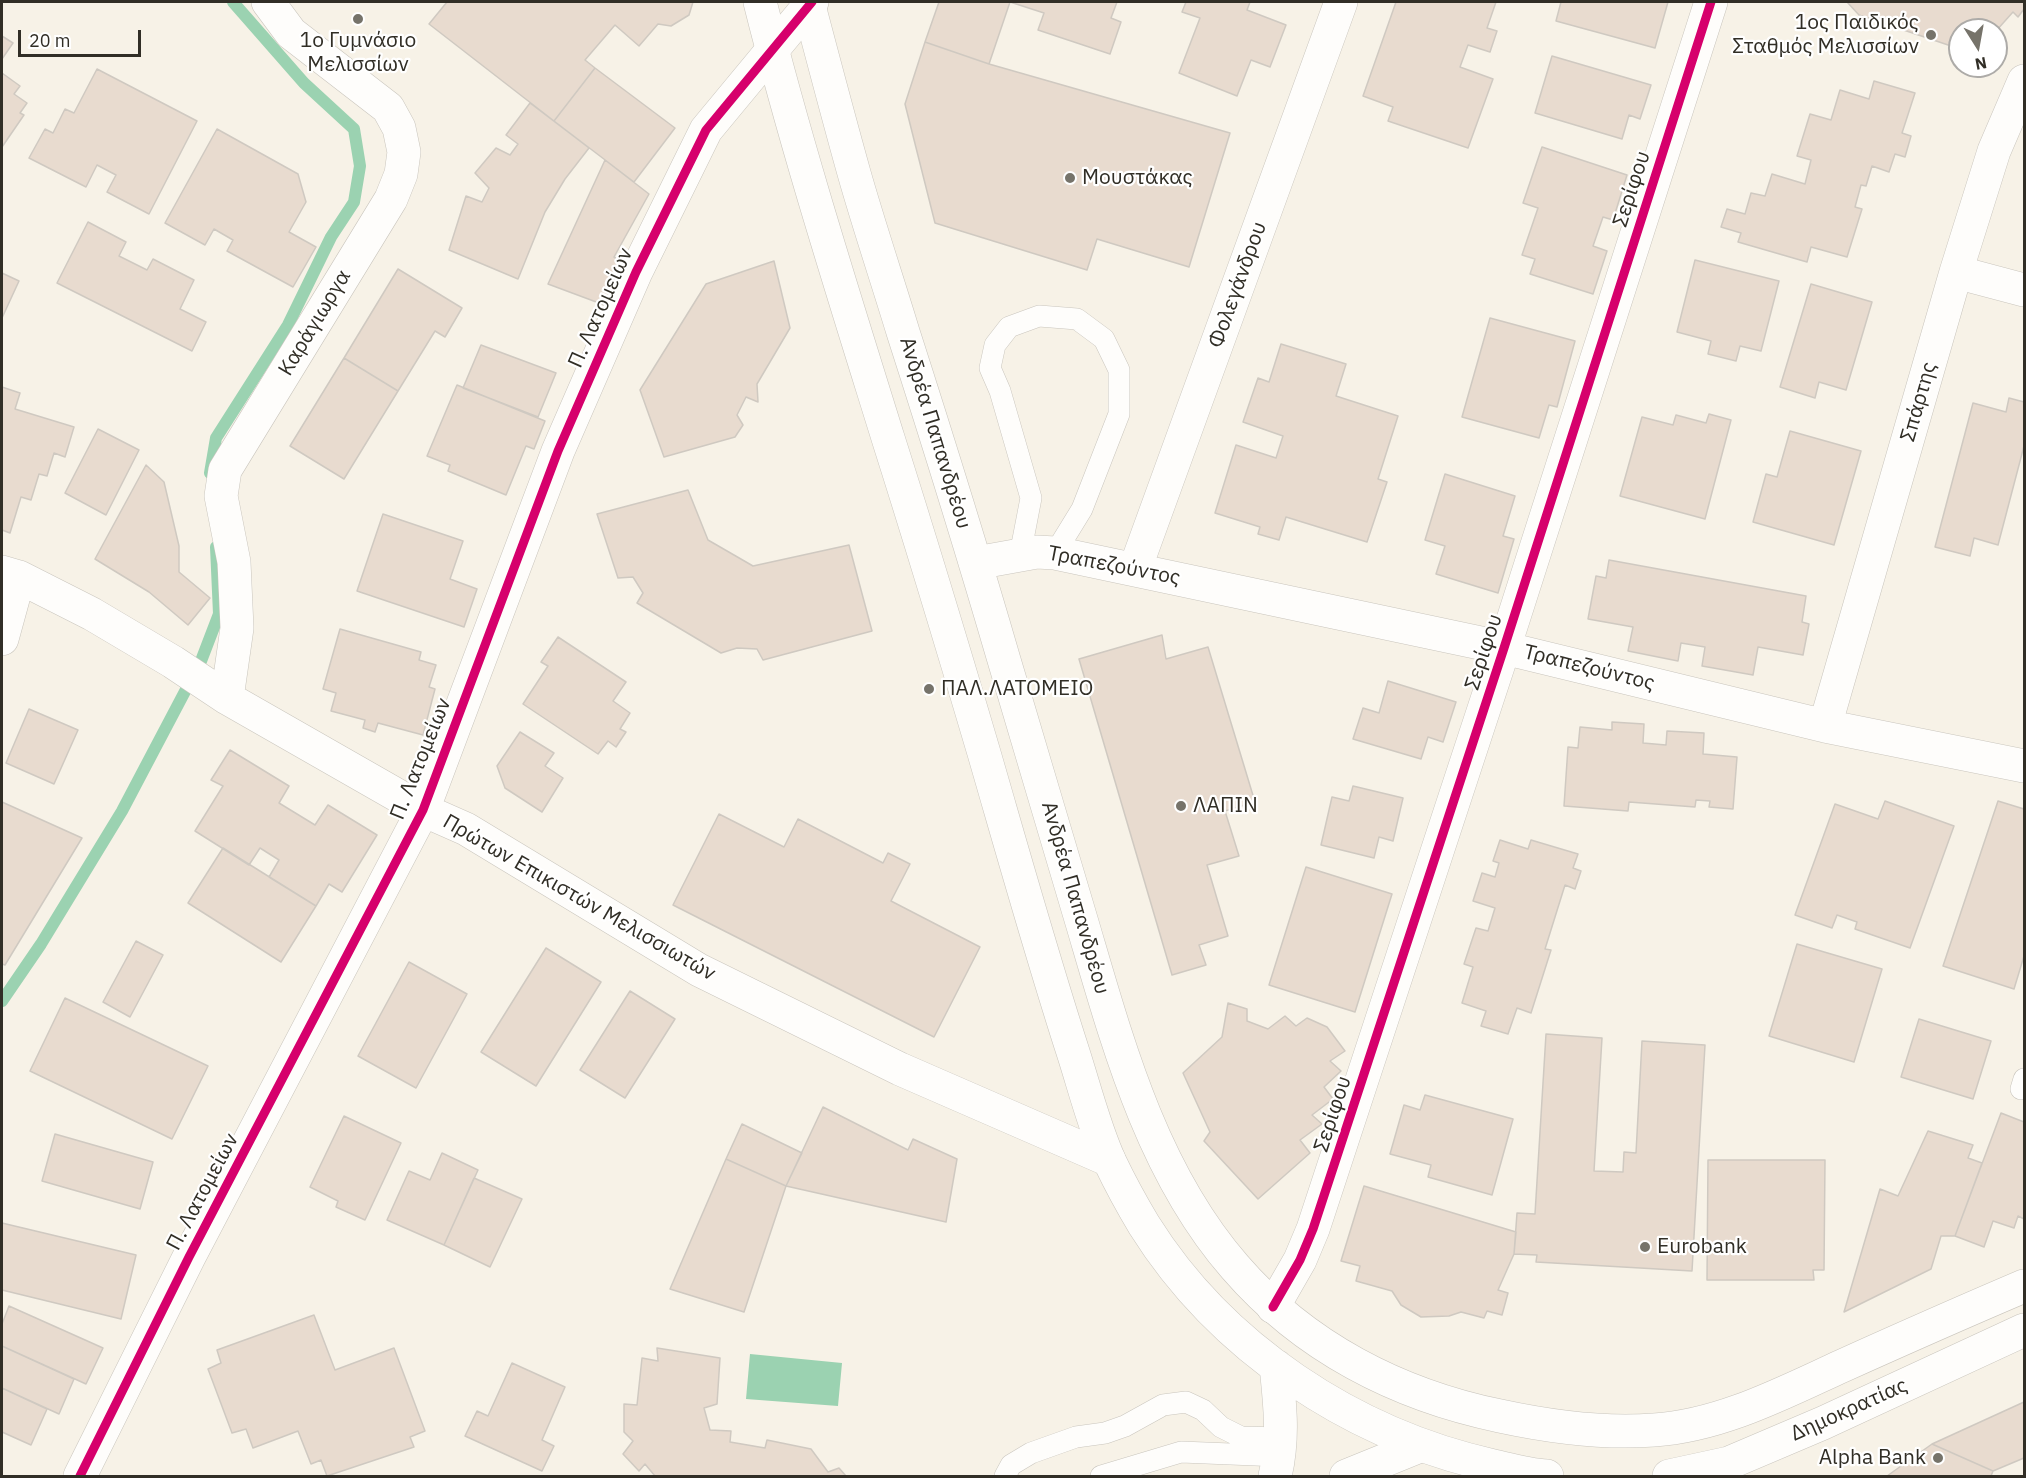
<!DOCTYPE html>
<meta charset="utf-8">
<style>
body{margin:0}
#map{position:relative;width:2026px;height:1478px;overflow:hidden;background:#f7f2e7;font-family:"IBM Plex Sans",sans-serif}
canvas{display:block}
.frame{position:absolute;inset:0;border:3px solid #312e26;pointer-events:none}
.north{position:absolute;left:1948px;top:18px;width:60px;height:60px;box-sizing:border-box;background:#fff;border:2px solid #adaba8;border-radius:50%;rotate:169deg;font-size:16px;font-weight:700;line-height:24px;text-align:center;color:#312e26}
.north::after{content:'';display:block;margin:auto;width:21px;height:27px;background:#76736a;clip-path:polygon(50% 0,100% 100%,50% 72%,0 100%)}
.scale{position:absolute;left:18px;top:30px;width:123px;height:27px;box-sizing:border-box;border:3px solid #312e26;border-top:0;padding-left:8px;font-size:18px;line-height:21px;white-space:nowrap;color:#312e26;-webkit-text-stroke:4px #fff;paint-order:stroke}
</style>
<div id="map">
<canvas width="2026" height="1478"></canvas>
<div class="frame"></div>
<div class="north">N</div>
<div class="scale">20 m</div>
</div>
<script>
const context = document.querySelector('canvas').getContext('2d');
context.lineJoin = 'round';
function fillPath(path, color) {
  context.fillStyle = color;
  context.fill(path, 'evenodd');
}
function trace(path, color, width, dash) {
  context.strokeStyle = color;
  context.lineWidth = width;
  context.lineCap = dash ? 'butt' : 'round';
  context.setLineDash(dash || []);
  context.stroke(path);
}
function write(font, color, halo, rows, align = 'center') {
  context.font = font + ' "IBM Plex Sans",sans-serif';
  context.lineWidth = 4.5;
  context.setLineDash([]);
  context.textBaseline = 'middle';
  context.strokeStyle = halo;
  context.fillStyle = color;
  for (const [text, x, y, turn = 0] of rows) {
    context.save();
    context.translate(x, y);
    context.rotate((+turn || 0) * Math.PI / 180);
    context.textAlign = isNaN(turn) ? turn : align;
    if (halo) context.strokeText(text, 0, 0);
    context.fillText(text, 0, 0);
    context.restore();
  }
}
fillPath(new Path2D(`
 M750 1354 842 1363 838 1406 746 1399Z`), '#9bd2b1');
trace(new Path2D(`
 M210 473 216 438 288 325 331 237 354 202 360 166 354 129 304 83 233 2
 M2 1001 41 944 122 811 201 661 219 614 216 547`), '#9bd2b1', 12);
const building = new Path2D(`
 M447 2H693L689 15 671 26 658 24 639 46 615 25 585 60 595 68 554 121 429 24Z
 M939 2H1117L1111 18 1121 22 1110 54 1038 30 1044 13 1010 2 989 64 925 42Z
 M1186 2H1250L1247 10 1286 25 1270 67 1251 60 1237 96 1179 73 1200 18 1182 12Z
 M1396 2H1496L1487 28 1497 31 1490 52 1468 45 1460 67 1493 79 1468 148 1388 121 1393 107 1363 96Z
 M1561 2H1668L1655 48 1556 21Z
 M1847 2H2024V9L2018 17 2013 12 1996 31 1960 30V49L1859 15Z
 M2 36 13 43 2 59Z
 M925 42 989 64 1230 133 1189 267 1097 239 1087 270 935 223 905 104Z
 M1552 56 1651 85 1640 119 1629 115 1622 139 1535 113Z
 M595 68 675 128 634 182 554 121Z
 M97 69 197 121 149 214 107 192 116 175 97 165 86 187 29 158 45 129 53 133 65 109 74 113Z
 M2 73 20 86 14 94 27 103 20 113 24 115 2 147Z
 M1874 81 1915 93 1902 133 1911 136 1905 157 1895 154 1889 172 1872 166 1866 186 1861 185 1855 207 1862 209 1847 257 1811 247 1807 262 1738 242 1741 233 1721 227 1727 209 1745 214 1751 193 1765 196 1772 174 1805 184 1811 160 1797 156 1810 114 1831 120 1840 90 1869 99Z
 M530 103 589 148 565 179 545 212 518 279 449 250 466 196 482 202 489 188 475 173 496 148 510 155 518 144 506 135Z
 M217 129 298 174 306 202 289 232 316 247 293 287 227 251 233 240 214 229 205 245 165 223Z
 M1542 147 1627 175 1613 220 1603 217 1593 246 1607 251 1593 294 1530 274 1535 259 1522 255 1538 208 1523 203Z
 M605 160 649 194 614 257 628 266 607 306 548 284Z
 M88 222 126 242 119 256 147 270 153 259 194 280 180 309 206 322 192 351 57 283Z
 M1695 260 1779 281 1761 351 1740 346 1736 361 1708 354 1711 341 1677 332Z
 M774 261 790 328 757 384 758 402 746 397 737 415 743 425 735 437 664 457 640 390 706 284Z
 M398 269 462 308 445 337 435 331 398 391 344 358Z
 M2 273 19 281 2 318Z
 M1811 284 1872 302 1846 390 1819 382 1815 398 1780 387Z
 M1490 318 1575 341 1557 407 1549 405 1539 438 1462 417Z
 M1281 344 1346 364 1336 396 1398 416 1378 479 1387 482 1367 542 1286 517 1279 540 1258 534 1260 527 1215 513 1236 445 1276 458 1283 436 1243 422 1258 378 1269 382Z
 M481 345 556 373 538 417 463 388Z
 M344 358 398 391 344 479 290 446Z
 M457 385 545 421 534 449 526 446 506 495 448 471 450 465 427 456Z
 M2 387 20 393 15 409 74 427 65 457 54 453 47 476 39 474 31 500 21 497 10 533 2 530Z
 M2009 398 2024 402V446L1998 545 1974 538 1970 556 1935 547 1973 403 2006 412Z
 M1709 414 1731 420 1705 519 1620 496 1642 417 1673 425 1676 415 1706 423Z
 M98 429 139 450 106 515 65 493Z
 M1790 431 1861 451 1834 545 1753 522 1766 474 1777 477Z
 M146 465 164 482 179 546V572L210 598 188 625 149 592 95 559Z
 M1445 474 1515 496 1503 536 1514 539 1498 593 1436 574 1445 546 1425 540Z
 M688 490 708 540 753 566 849 545 872 631 763 660 757 649 737 648 721 653 637 603 643 593 633 577 618 578 597 514Z
 M383 514 463 541 450 579 477 589 464 627 357 591Z
 M1609 560 1806 596 1802 622 1809 624 1803 655 1758 647 1753 675 1702 666 1705 647 1681 643 1678 661 1628 651 1633 627 1588 619 1596 576 1606 578Z
 M340 629 421 652 419 660 436 665 429 687 435 689 423 735 378 723 375 732 363 728 365 720 331 711 336 693 323 689Z
 M1162 635 1166 659 1208 647 1255 802 1225 811 1239 856 1207 865 1228 936 1199 945 1206 965 1172 975 1079 659Z
 M558 637 626 682 613 701 630 713 620 729 626 732 616 747 608 741 598 754 523 704 548 666 541 662Z
 M1388 681 1456 702 1443 742 1428 737 1421 759 1353 739 1363 708 1379 713Z
 M29 709 78 730 54 784 6 763Z
 M1612 722 1644 724 1643 743 1666 745 1667 731 1704 733 1703 754 1737 757 1733 809 1709 807 1710 801 1696 800 1695 807 1629 802 1628 811 1564 806 1568 747 1578 748 1580 727 1612 730Z
 M520 732 554 753 545 766 563 778 542 812 505 788 497 766Z
 M230 750 289 786 279 803 315 825 328 805 377 835 342 892 329 884 316 906 269 877 279 860 260 848 249 865 195 831 223 786 211 780Z
 M1353 786 1403 798 1393 841 1379 837 1374 858 1321 845 1332 797 1349 801Z
 M1885 801 1954 826 1910 948 1855 929 1857 922 1837 915 1832 928 1795 915 1835 804 1878 819Z
 M1998 801 2024 809V956L2014 989 1943 966Z
 M2 802 82 838 5 965 2 964Z
 M719 814 784 847 798 819 883 863 888 853 910 864 891 901 980 947 934 1037 673 905Z
 M1500 840 1528 849 1531 840 1578 854 1573 868 1581 871 1575 889 1565 885 1545 949 1551 950 1531 1013 1517 1008 1508 1034 1481 1026 1486 1011 1462 1003 1473 967 1464 964 1476 928 1488 931 1495 908 1473 901 1482 873 1495 877 1499 863 1493 861Z
 M223 848 316 906 281 962 188 903Z
 M1306 867 1392 894 1355 1012 1269 985Z
 M136 941 163 955 130 1017 103 1002Z
 M1797 944 1882 969 1854 1062 1769 1036Z
 M546 948 601 982 536 1086 481 1052Z
 M409 962 467 994 416 1088 358 1056Z
 M630 991 675 1019 625 1098 580 1070Z
 M65 998 208 1066 172 1139 30 1071Z
 M1228 1003 1247 1009V1021L1268 1029 1285 1016 1296 1026 1307 1018 1327 1027 1345 1051 1330 1061 1341 1071 1324 1087 1333 1099 1312 1115 1322 1124 1300 1140 1310 1153 1258 1199 1204 1141 1210 1132 1183 1073 1222 1037Z
 M1919 1019 1991 1041 1973 1099 1901 1077Z
 M1546 1034 1602 1038 1594 1171 1623 1172 1624 1152 1636 1153 1642 1041 1705 1045 1692 1271 1536 1262 1537 1255 1514 1254 1517 1213 1535 1214Z
 M1425 1095 1513 1119 1492 1195 1428 1177 1431 1165 1390 1154 1404 1105 1420 1110Z
 M823 1107 908 1150 913 1139 957 1159 946 1222 786 1186Z
 M2001 1113 2024 1122V1219L2018 1216 2014 1228 1993 1221 1984 1247 1955 1236Z
 M344 1116 401 1143 365 1220 336 1207 338 1201 310 1187Z
 M742 1124 802 1153 786 1186 726 1159Z
 M1928 1131 1973 1145 1968 1158 1982 1163 1955 1236H1941L1931 1269 1844 1312 1880 1189 1898 1196Z
 M55 1134 153 1162 140 1209 42 1181Z
 M442 1153 478 1170 444 1245 387 1220 409 1171 430 1180Z
 M726 1159 786 1186 744 1312 670 1289Z
 M1708 1160H1825L1824 1270H1813L1814 1280H1707Z
 M474 1178 522 1199 490 1267 444 1245Z
 M1364 1186 1516 1232 1514 1254 1498 1290 1508 1293 1502 1315 1487 1311 1484 1318 1461 1312 1449 1316 1421 1317 1401 1305 1392 1291 1356 1281 1360 1266 1341 1261Z
 M2 1223 136 1255 121 1319 2 1290Z
 M9 1306 103 1348 86 1384 2 1346V1324Z
 M314 1315 335 1370 394 1348 425 1431 410 1437 414 1447 327 1476 321 1460 311 1464 298 1431 253 1448 246 1429 232 1433 208 1369 221 1363 217 1350Z
 M2 1346 74 1379 59 1414 2 1388Z
 M657 1348 720 1358 717 1404 704 1408 710 1430 731 1431 730 1442 765 1448 767 1440 811 1449 828 1472 839 1468 846 1476H655L645 1464 639 1471 623 1454 633 1441 624 1432V1404L637 1405 642 1358 658 1361Z
 M512 1363 565 1387 542 1440 554 1446 542 1471 465 1436 477 1411 488 1416Z
 M2 1388 47 1409 31 1445 2 1432Z
 M2024 1402V1458L1993 1471 1932 1444Z
 M1932 1444 1993 1471 1991 1476H1887Z`);
fillPath(building, '#e8dbcf');
trace(building, '#cfc9c1', 1.5);
const service = new Path2D(`
 M1020 555 1031 498 1000 391 990 368 995 345 1009 327 1039 316 1077 319 1104 339 1119 370V414L1082 509 1055 553
 M2021 1089 2024 1079
 M1005 1476 1011 1465 1031 1453 1076 1437 1105 1433 1125 1426 1163 1405 1186 1402 1203 1410 1221 1427 1241 1437 1281 1438
 M1101 1476 1181 1452 1280 1456`);
const minor = new Path2D(`
 M1956 272 2024 290
 M976 563 1037 552 1055 553 1504 648 1825 726 2024 766
 M1135 569 1341 2
 M2 572 19 577 92 614 173 662 227 698 423 810 466 829 699 970 900 1069 1109 1160
 M2 639 19 577
 M227 698 237 628 234 562 221 496 225 470 391 199 401 174 404 152 399 128 388 108 291 33 268 2
 M1825 726 1956 272 1994 151 2024 81
 M1273 1307 1300 1260 1313 1229 1504 648 1711 2
 M80 1476 189 1257 423 810 558 451 636 272 706 130 812 2
 M1346 1476 1420 1446`);
const secondary = new Path2D(`
 M760 2C797 149 843 293 888 438 921 542 953 648 984 753 1013 853 1041 953 1073 1052 1084 1086 1095 1130 1110 1162 1120 1183 1132 1205 1144 1225 1221 1348 1353 1435 1494 1466 1511 1470 1529 1475 1547 1476
 M808 2C823 59 838 116 854 173 869 226 887 279 903 332 938 441 972 550 1004 660 1030 749 1057 837 1083 926 1118 1045 1152 1172 1235 1267 1304 1347 1398 1395 1500 1416 1551 1427 1602 1434 1654 1430 1720 1426 1783 1393 1842 1366 1902 1339 1963 1312 2024 1286
 M1275 1476C1284 1439 1280 1404 1276 1366
 M1669 1476 1729 1463 1823 1423 2024 1330`);
trace(service, '#c9c5bd', 22);
trace(minor, '#c9c5bd', 34);
trace(secondary, '#c9c5bd', 34);
trace(service, '#fefdfb', 21);
trace(minor, '#fefdfb', 33);
trace(secondary, '#fefdfb', 33);
trace(new Path2D(`
 M1273 1307 1300 1260 1313 1229 1504 648 1711 2
 M80 1476 189 1257 423 810 558 451 636 272 706 130 812 2`), '#d6006c', 9);
for (const [x, y, r, color] of [
 [358,19,6,"#76736a"],
 [1931,35,6,"#76736a"],
 [1070,178,6,"#76736a"],
 [929,689,6,"#76736a"],
 [1181,806,6,"#76736a"],
 [1645,1247,6,"#76736a"],
 [1938,1458,6,"#76736a"]
]) {
  const dot = new Path2D();
  dot.arc(x, y, r, 0, 2 * Math.PI);
  context.fillStyle = color;
  context.fill(dot);
  trace(dot, '#fff', 2);
}
write('21px', '#312e26', '#fff', [
 ["1ος Παιδικός",1919,23,"right"],
 ["Σταθμός Μελισσίων",1919,47,"right"],
 ["1ο Γυμνάσιο",358,41,"center"],
 ["Μελισσίων",358,65,"center"],
 ["Μουστάκας",1082,178],
 ["ΠΑΛ.ΛΑΤΟΜΕΙΟ",941,689],
 ["ΛΑΠΙΝ",1193,806],
 ["Eurobank",1657,1247],
 ["Alpha Bank",1926,1458,"right"]
], 'left');
write('21px', '#312e26', '#fff', [
 ["Σερίφου",1632,189,-72],
 ["Φολεγάνδρου",1238,285,-70],
 ["Π. Λατομείων",601,308,-66],
 ["Καράγιωργα",315,323,-59],
 ["Σπάρτης",1919,402,-74],
 ["Ανδρέα Παπανδρέου",935,433,73],
 ["Τραπεζούντος",1114,566,11],
 ["Σερίφου",1484,652,-72],
 ["Τραπεζούντος",1589,668,14],
 ["Π. Λατομείων",421,759,-68],
 ["Πρώτων Επικιστών Μελισσιωτών",579,898,30],
 ["Ανδρέα Παπανδρέου",1075,898,74],
 ["Σερίφου",1333,1114,-72],
 ["Π. Λατομείων",203,1192,-62],
 ["Δημοκρατίας",1849,1410,-24]
]);
</script>
